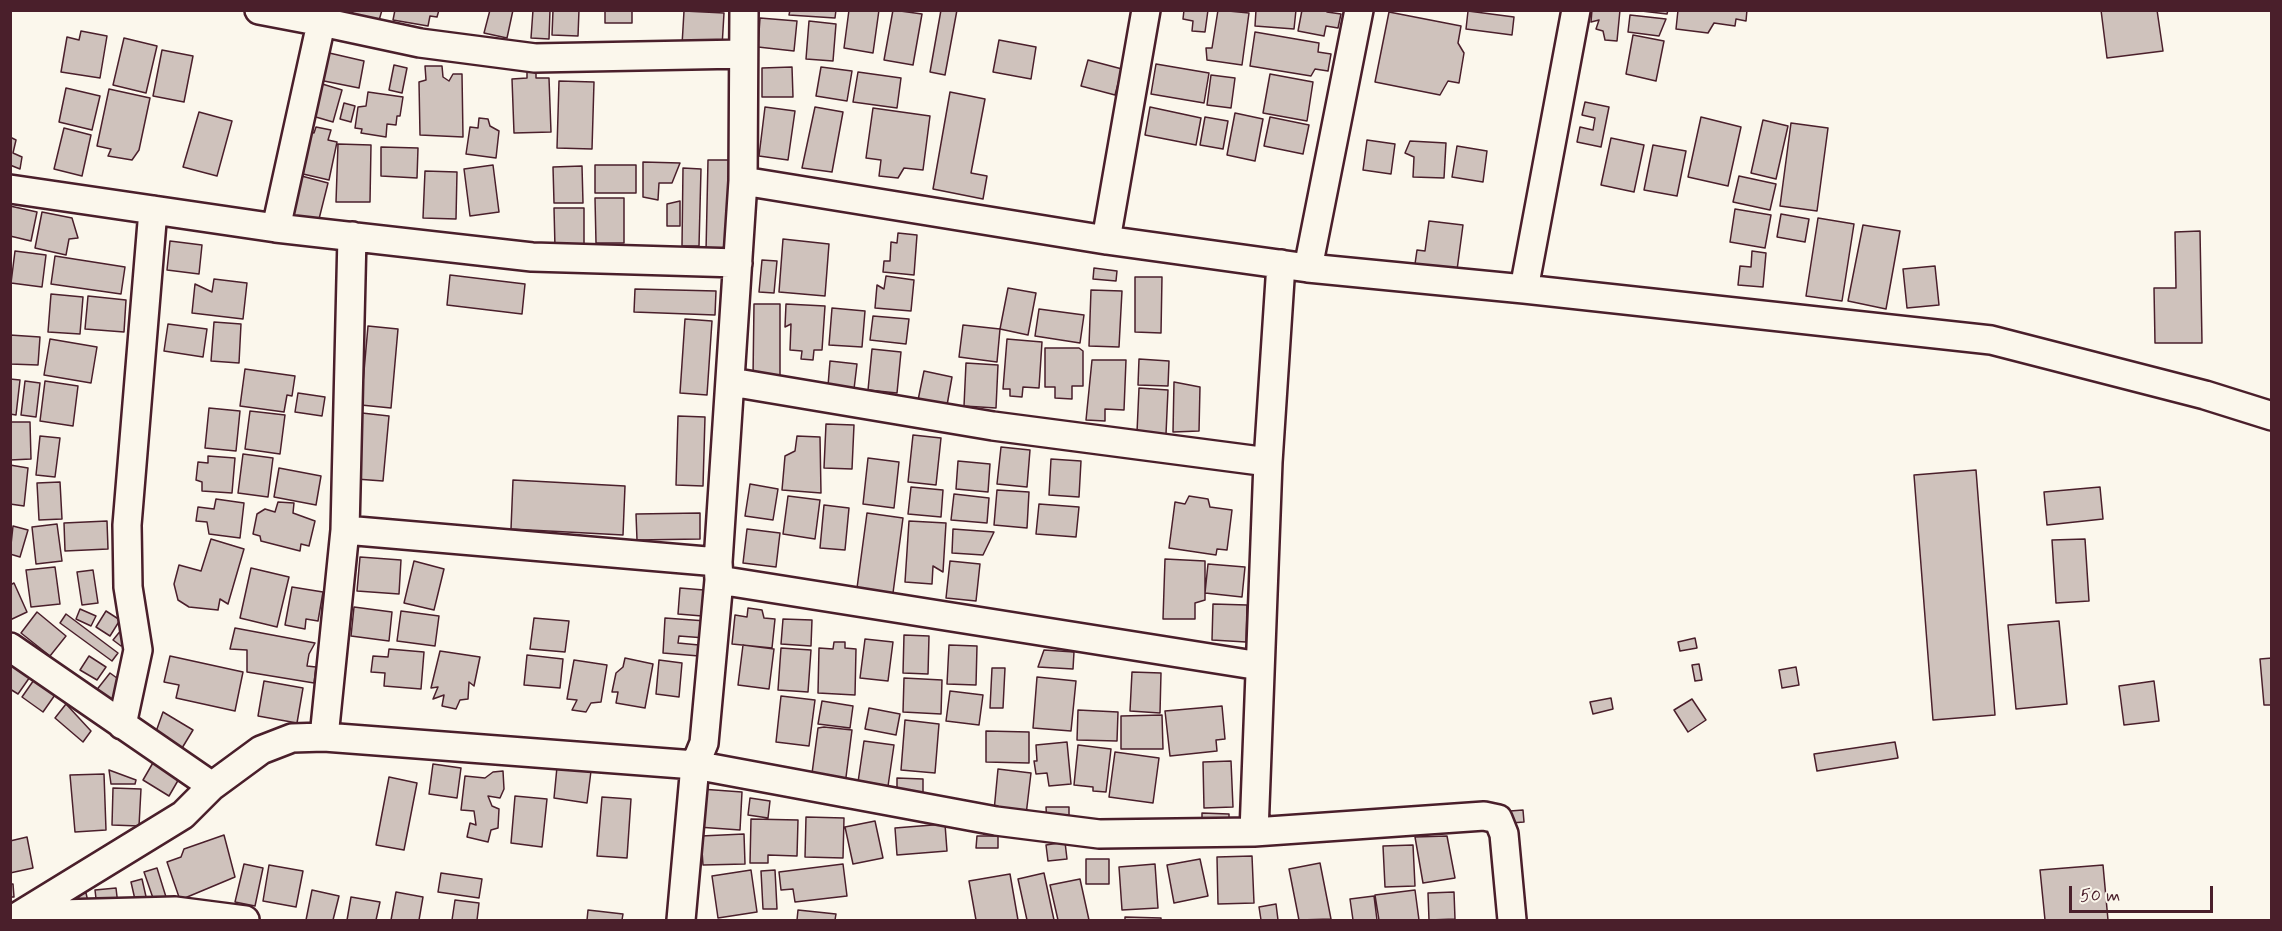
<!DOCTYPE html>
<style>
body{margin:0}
#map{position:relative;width:2282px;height:931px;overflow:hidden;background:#fbf7ec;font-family:Mynerve,sans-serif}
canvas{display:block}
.frame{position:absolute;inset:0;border:12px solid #4a1f2b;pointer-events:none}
.scale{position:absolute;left:2069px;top:886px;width:144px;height:27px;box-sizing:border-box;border:3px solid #4a1f2b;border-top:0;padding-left:8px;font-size:18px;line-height:21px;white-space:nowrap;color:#4a1f2b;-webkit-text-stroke:4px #fbf7ec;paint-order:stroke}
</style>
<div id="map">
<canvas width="2282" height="931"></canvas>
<div class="frame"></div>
<div class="scale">50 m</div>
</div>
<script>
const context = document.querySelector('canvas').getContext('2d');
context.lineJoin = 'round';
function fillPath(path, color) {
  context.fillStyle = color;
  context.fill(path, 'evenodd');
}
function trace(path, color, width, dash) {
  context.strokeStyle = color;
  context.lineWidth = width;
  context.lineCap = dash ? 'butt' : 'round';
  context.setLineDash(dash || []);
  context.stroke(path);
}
const building = new Path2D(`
 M353 10H382L378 24 352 17Z
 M395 10H439L437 17 430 16 428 26 393 20Z
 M490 10H513L507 38 484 33Z
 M533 10H550L549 39 531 38Z
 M553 10H579L578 36 552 35Z
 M605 10H632V23H605Z
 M790 10H836L835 18 789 15Z
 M849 10H879L873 53 844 48Z
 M893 10 922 14 913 65 884 60Z
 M941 10H957L945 75 930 72Z
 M1184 10H1208L1205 32 1192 31 1193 21 1183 19Z
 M1218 10 1249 13 1242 65 1207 60 1206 48H1212Z
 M1256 10H1296L1294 29 1255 26Z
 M1302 10H1328L1327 12 1341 14 1338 28 1326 26 1324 36 1298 31Z
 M1592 10H1620L1617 41 1605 40 1603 31 1596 29 1599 20 1591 22Z
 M1633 10H1668L1667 14Z
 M1678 10H1747L1746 21 1736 19 1735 26 1714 23 1708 33 1676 29Z
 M2101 10H2157L2163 51 2107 58Z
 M684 11 724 13 722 47 682 45Z
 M1468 11 1514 17 1512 35 1466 29Z
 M1389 12 1461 26 1458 43 1464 53 1459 83 1448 81 1440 95 1375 82Z
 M1630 15 1666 19 1659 36 1628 32Z
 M760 18 797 21 794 51 758 47Z
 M809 21 836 24 833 61 806 59Z
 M81 31 107 36 100 78 61 72 67 37 79 40Z
 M1255 32 1319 43 1318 52 1331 54 1328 71 1315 69 1311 76 1250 66Z
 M1633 35 1664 41 1656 81 1626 74Z
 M124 38 157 46 146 93 113 85Z
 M999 40 1036 47 1031 79 993 72Z
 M162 50 193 56 184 102 153 96Z
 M325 52 364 61 359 88 319 80Z
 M1088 60 1122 69 1115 95 1081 86Z
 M1156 64 1209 73 1204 103 1151 94Z
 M394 65 407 68 402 93 389 90Z
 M425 66H442L443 77 449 81 453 74H462L463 137 420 135 419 82 426 80Z
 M792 67 793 97H762V68Z
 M821 67 852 71 847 101 816 96Z
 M536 71V78H549L551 132 514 133 512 79 527 78V72Z
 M858 72 901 78 897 108 853 102Z
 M1270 74 1313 82 1307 121 1263 113Z
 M1211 75 1235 78 1231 108 1207 105Z
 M559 81 594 82 592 149 557 148Z
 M319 83 342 90 333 122 309 115Z
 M66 88 100 96 92 130 59 122Z
 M109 89 150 98 139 150 132 160 108 156 111 149 97 146Z
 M368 92 403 97 400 116H397L396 125 387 124 386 137 361 133 362 129 355 128 358 107 366 106Z
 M950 92 985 99 971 173 987 176 983 199 933 189Z
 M1585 102 1609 107 1601 147 1577 142 1580 127 1593 130 1595 118 1582 115Z
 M344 103 355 106 351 122 340 119Z
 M765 107 795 111 788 160 759 156Z
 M815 107 843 112 832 172 802 168Z
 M1150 107 1201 118 1196 145 1145 135Z
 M873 108 930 116 923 170 904 168 898 178 879 176 881 160 866 158Z
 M199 112 232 121 217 176 183 167Z
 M1235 113 1263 119 1255 161 1227 155Z
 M1205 117 1228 121 1223 149 1200 145Z
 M1270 117 1309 125 1303 154 1264 146Z
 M1701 117 1741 127 1728 186 1688 177Z
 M479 118 488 119 490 126 499 131 496 158 466 154 470 127 478 128Z
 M1763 120 1788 126 1776 179 1751 173Z
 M1791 123 1828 128 1817 211 1780 206Z
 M316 127 331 130 328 140 337 142 329 180 303 174 307 154 301 147 305 128 314 133Z
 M64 128 91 135 82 176 54 169Z
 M10 137 16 140 13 153 22 157 20 169 10 165Z
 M1611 138 1644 145 1634 192 1601 185Z
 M1367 140 1395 144 1391 174 1363 170Z
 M1410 141 1446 143 1444 178 1413 177 1414 157 1405 153Z
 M338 144 371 145 370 202H336Z
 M1653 145 1686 151 1677 196 1644 190Z
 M1457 146 1487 151 1483 182 1452 177Z
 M381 147 418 148 417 178 381 176Z
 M708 160H730L728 251H706Z
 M643 162 680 163 672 183H659L658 200 643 197Z
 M493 165 499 212 470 216 464 169Z
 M595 165H636V193H595Z
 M582 166 583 203H554L553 167Z
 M683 168 701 169 699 246H682Z
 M425 171 457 172 456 219 423 218Z
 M294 174 328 183 318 223 283 214Z
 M1739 176 1776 184 1770 210 1733 202Z
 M595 198H624V243H596Z
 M680 201V226H667V204Z
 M10 206 37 212 31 241 10 236Z
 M554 208H584V248H555Z
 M1735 209 1771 215 1765 248 1730 242Z
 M42 212 72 218 78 238 69 239 66 255 35 248Z
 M1781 214 1809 219 1805 242 1777 237Z
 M1818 218 1854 224 1842 301 1806 296Z
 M1429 221 1463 225 1457 270 1415 264 1417 250 1425 251Z
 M1863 225 1900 231 1886 309 1848 301Z
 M2200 231 2202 343H2155L2154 288H2176L2175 232Z
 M898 233 917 235 914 275 883 272 884 261H890L891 242 897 243Z
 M783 239 829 244 825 296 779 292Z
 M170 241 202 245 199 274 167 270Z
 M15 251 46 255 42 287 11 283Z
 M1752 251 1766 253 1763 287 1738 285 1740 266 1751 267Z
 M55 256 125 267 121 294 51 284Z
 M762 260 777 261 774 293 759 292Z
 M1935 266 1939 305 1907 308 1903 269Z
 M1094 268 1117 271 1116 281 1093 279Z
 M450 275 525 284 522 314 447 305Z
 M886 276 914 280 911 311 875 308 877 285 884 289Z
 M1135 277H1162L1161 333 1135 332Z
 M214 279 247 283 243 319 192 313 195 284 212 292Z
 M1008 288 1036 293 1028 335 1000 329Z
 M635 289 716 291 715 315 634 312Z
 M1091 290 1122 291 1119 347 1089 346Z
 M51 294 83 297 80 334 48 332Z
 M88 296 126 300 124 332 85 329Z
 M754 304H780V377H753Z
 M786 304 825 306 822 350H814L813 360 801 359 802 351 790 350 791 324 785 327Z
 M832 308 865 311 862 347 829 345Z
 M1039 309 1084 315 1080 343 1035 336Z
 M873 316 909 319 906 344 870 340Z
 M685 319 712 321 707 395 680 393Z
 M214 322 241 324 239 363 211 361Z
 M168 324 207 329 203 357 164 351Z
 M963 325 1000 329 997 362 959 357Z
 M368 326 398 329 391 408 361 405Z
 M10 335 40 337 38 365 10 364Z
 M50 339 97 347 91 383 44 375Z
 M1007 339 1042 342 1039 388 1023 387 1022 397 1010 396V389H1003Z
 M1045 348H1079L1083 351V386H1072V399L1055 398V387H1045Z
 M872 349 901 352 897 393 868 390Z
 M1139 359 1169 361 1168 386 1138 385Z
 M1092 360H1126L1124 410 1105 409V421L1086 420Z
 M830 361 857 364 854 389 828 386Z
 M966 363 998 365 996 408 964 406Z
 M245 369 295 376 292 396 287 395 284 412 240 406Z
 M924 371 952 377 946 411 917 405Z
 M10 379 20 380 16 415 10 414Z
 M25 381 40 383 36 417 21 415Z
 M45 381 78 386 73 426 40 421Z
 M1174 382 1200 387 1199 431 1173 432Z
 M1139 388 1168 390 1166 434 1137 432Z
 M298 393 325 397 322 416 295 412Z
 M209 408 240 411 236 451 205 448Z
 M250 411 285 415 280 454 245 449Z
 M362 413 389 416 383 481 356 479Z
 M678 416 705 417 703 486 676 485Z
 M10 422H30L31 459 10 460Z
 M826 424 854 425 852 469 824 468Z
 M913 435 941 438 936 485 908 482Z
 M40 436 60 438 55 477 36 475Z
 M797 436 820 437 821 493 782 490 785 456 795 451Z
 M1001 447 1030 450 1027 487 997 484Z
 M243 454 273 458 268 497 238 493Z
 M208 456 235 458 232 493 202 491V482L196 480 198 462 208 463Z
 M868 458 899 462 894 508 863 504Z
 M1051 459 1081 461 1079 497 1049 495Z
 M958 461 990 464 988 492 956 489Z
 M10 465 28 468 24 506 10 504Z
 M279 468 321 476 316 505 274 497Z
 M1976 470 1995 715 1933 720 1914 475Z
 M513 480 625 486 623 535 511 529Z
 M60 482 62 519 39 520 37 483Z
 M750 484 778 489 773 520 745 516Z
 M911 487 943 490 941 517 908 514Z
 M2100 487 2103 519 2047 525 2044 492Z
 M997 490 1029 492 1027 528 994 525Z
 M954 494 989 498 987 523 951 520Z
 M788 496 820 500 815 539 783 534Z
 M1189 496 1208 499 1210 507 1232 510 1227 550 1217 549 1216 555 1169 548 1175 502 1185 504Z
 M216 499 244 503 240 538 209 534 207 522 196 521 198 507 214 509Z
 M278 502 294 503 293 513 315 521 309 546 301 544 300 551 261 541 260 536 253 534 257 514 265 509 275 512Z
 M1039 504 1079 507 1076 537 1036 534Z
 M824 505 849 508 845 550 820 548Z
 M700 513V539L637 540 636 514Z
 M867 513 903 518 893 593 857 588Z
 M107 521 108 549 65 551 64 523Z
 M909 521 946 523 943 572 933 566 932 584 905 582Z
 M57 524 62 561 36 564 32 527Z
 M13 526 28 530 20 557 10 554Z
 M747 529 780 533 776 567 743 563Z
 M953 529 994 532 983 555 952 553Z
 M211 539 244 549 228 604 220 599 218 610 189 607 178 600 174 584 179 565 201 571Z
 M2085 539 2089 601 2056 603 2052 540Z
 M360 557 401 560 399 594 357 591Z
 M1165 559 1205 561V600L1195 603V619H1163Z
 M414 561 444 569 434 610 404 603Z
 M950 561 980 564 976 601 946 598Z
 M1208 564 1245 567 1242 597 1205 593Z
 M55 567 60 604 31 607 26 570Z
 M251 568 289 577 277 627 240 618Z
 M93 570 98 603 82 605 77 572Z
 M14 583 27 612 10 620V585Z
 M292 587 323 592 318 621 306 619 305 629 285 625Z
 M680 588 704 590 702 616 678 614Z
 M1213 604 1247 605 1246 642 1212 640Z
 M354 607 392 612 389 641 351 636Z
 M748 608 762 610 764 618 775 619 772 648 732 644 735 615 747 617Z
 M80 609 96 616 91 626 76 619Z
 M106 611 120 620 110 636 96 627Z
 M401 611 439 616 435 646 397 641Z
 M37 612 66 636 50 656 21 633Z
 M66 614 118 653 112 661 60 623Z
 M534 618 569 621 565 652 530 649Z
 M665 618 706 621 705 638 679 636 678 643 699 645V656L663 653Z
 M783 619 812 620 811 646 781 644Z
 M2059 621 2067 704 2016 709 2008 625Z
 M235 628 315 643 309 654 307 666 316 667 314 683 247 672V650L230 649Z
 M122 629 129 635 121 646 113 640Z
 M904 635 929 636 928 674 903 673Z
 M1695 638 1697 648 1680 651 1678 642Z
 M865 639 893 642 888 681 860 678Z
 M834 642H845V648L856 649 855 695 818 693 819 648 833 649Z
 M743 645 774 649 769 689 738 685Z
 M949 645 977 646 976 685 947 684Z
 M781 648 811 650 808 692 778 690Z
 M389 649 424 652 421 689 384 686 385 673 371 672 373 656 388 657Z
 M1044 650 1074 652 1073 669 1038 667Z
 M440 651 480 657 474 686 469 682 468 699 460 700 456 709 442 706 444 695 433 699 438 687 431 688Z
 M527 655 563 659 560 688 524 685Z
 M89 656 106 667 97 680 80 670Z
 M170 656 243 672 235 711 176 698 179 685 164 682Z
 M625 658 653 664 645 708 616 703 618 692H612L616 673 623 667Z
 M2272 658V705H2264L2260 659Z
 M10 659 32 674 18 694 10 689Z
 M574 660 607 665 601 702 591 703 586 712 572 710 577 700 567 699Z
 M659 660 682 663 679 697 656 694Z
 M1699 664 1702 680 1695 681 1692 665Z
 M1796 667 1799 685 1782 688 1779 670Z
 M992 668H1005L1003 708H990Z
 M1132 672 1161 673 1160 713 1130 711Z
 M110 673 128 686 113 706 95 692Z
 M36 677 57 692 43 712 22 697Z
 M1037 677 1076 681 1071 731 1033 728Z
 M904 678 942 680 941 714 903 712Z
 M264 681 303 688 297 723 258 716Z
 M2154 681 2159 721 2124 725 2119 686Z
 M950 691 983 695 979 725 946 721Z
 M781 696 815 700 809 746 776 742Z
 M1611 698 1613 709 1593 714 1590 702Z
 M1692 699 1706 720 1688 732 1674 710Z
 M822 701 853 706 850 728 818 724Z
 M66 704 91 731 83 742 55 718Z
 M1222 706 1225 739 1216 740 1217 751 1170 756 1165 711Z
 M869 708 900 714 896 735 865 729Z
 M1078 710 1118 712 1117 741 1077 740Z
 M163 712 193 730 176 758 153 740Z
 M1162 715 1163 749H1121V716Z
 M905 720 939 724 935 773 901 770Z
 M824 727 852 730 845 785 811 781 818 728Z
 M986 731 1029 732V763L986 762Z
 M864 741 894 745 887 793 857 789Z
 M1067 742 1071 784 1049 786 1047 773 1036 774 1034 761H1037L1036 745Z
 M1895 742 1898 758 1817 771 1814 754Z
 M1078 745 1111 749 1106 792 1093 791V787L1074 785Z
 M1115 752 1159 758 1153 803 1109 797Z
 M154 761 180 777 169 796 143 780Z
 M1231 761 1233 807 1204 808 1203 762Z
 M433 764 461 768 457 798 429 794Z
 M557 767 591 771 587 803 554 798Z
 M998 769 1031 773 1026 815 994 811Z
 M109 770 136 780 135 784H111Z
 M503 771 504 789 500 798 488 796 492 806 499 809 498 828 491 830 488 842 467 837 470 823 476 825 474 811 461 810 465 776 485 778 493 772Z
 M104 774 106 830 75 832 70 775Z
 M389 777 417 783 404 850 376 845Z
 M897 778 923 779V795H897Z
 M113 788 141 789 139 826 112 825Z
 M701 789 742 792 740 830 698 827Z
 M515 796 547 799 542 847 511 843Z
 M602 797 631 799 627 858 597 856Z
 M750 798 770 801 768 818 748 815Z
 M1046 807H1069V825H1047Z
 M1523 810 1524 822 1511 823 1510 811Z
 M1202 813 1229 814V826H1202Z
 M806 817 844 818 843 858 805 857Z
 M751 819 798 820 797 856 768 855V863H750Z
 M875 821 883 858 853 864 845 827Z
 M945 824 947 851 897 855 895 828Z
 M744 834 745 864 703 865 701 836Z
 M224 835 235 877 180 900 167 862 181 857 184 849Z
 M977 836H998V848H976Z
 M1447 836 1455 878 1423 883 1415 837Z
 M27 837 33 868 10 873V841Z
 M1065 842 1067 859 1048 861 1046 845Z
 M1413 845 1415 886 1385 887 1383 846Z
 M1252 856 1254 903 1218 904 1217 857Z
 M1086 859H1109V884H1086Z
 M1200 859 1208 896 1174 903 1167 865Z
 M1320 863 1331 919 1299 920 1289 869Z
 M244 864 263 868 255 906 235 902Z
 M843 864 847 896 795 902 793 889 781 890 779 872Z
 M1155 864 1158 908 1122 910 1119 867Z
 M269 865 303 871 296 907 263 901Z
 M2103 865 2108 920H2045L2040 870Z
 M157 868 166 897 154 901 144 872Z
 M751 870 757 912 718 918 712 876Z
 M775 870 777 909H763L761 871Z
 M441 873 482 879 479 898 438 892Z
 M1044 873 1054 920H1027L1018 879Z
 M1010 874 1018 920H976L969 881Z
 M142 879 147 901 136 904 131 882Z
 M1080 879 1089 920H1058L1050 885Z
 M10 884H13L14 897H10Z
 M116 888 118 905 97 907 95 890Z
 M312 890 339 896 333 920H306Z
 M1415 890 1419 920H1379L1375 895Z
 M396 892 423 897 419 920H391Z
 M1454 892 1455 919 1429 920 1428 893Z
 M86 893 89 906 78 908 75 895Z
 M1374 896 1377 920H1353L1350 899Z
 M351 897 380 902 376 920H347Z
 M455 900 479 903 477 920H452Z
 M1276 904 1278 920H1261L1259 907Z
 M588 910 623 914 622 920H587Z
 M798 910 836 914 835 920H797Z
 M1125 917 1161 918V920H1125Z`);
fillPath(building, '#cfc2bc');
trace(building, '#4a1f2b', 1.5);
const minor = new Path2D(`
 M259 10 322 22 420 43 535 58 743 54
 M743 181 1106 240 1308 268 1524 289 1991 340 2205 395 2272 416
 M10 189 276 228 532 257 738 263
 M276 228 324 10
 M1106 240 1146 10
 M1308 268 1359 10
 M1524 289 1576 10
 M731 382 993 426 1268 462
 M345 530 718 562
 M719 580 1260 666
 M10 647 212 786
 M122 725 138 650 128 587 127 525 153 210
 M324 737 345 530 352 236
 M1254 832 1268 462 1281 264
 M20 915 183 815 212 786 261 750 292 738 324 737 695 765 996 821 1099 834 1254 832 1484 816 1498 819 1504 834 1512 920
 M22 915 175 911 245 920
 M681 920 695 765 704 743 719 580 718 562 743 181 744 10`);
trace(minor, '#4a1f2b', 32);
trace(minor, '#fbf7ec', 27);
</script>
